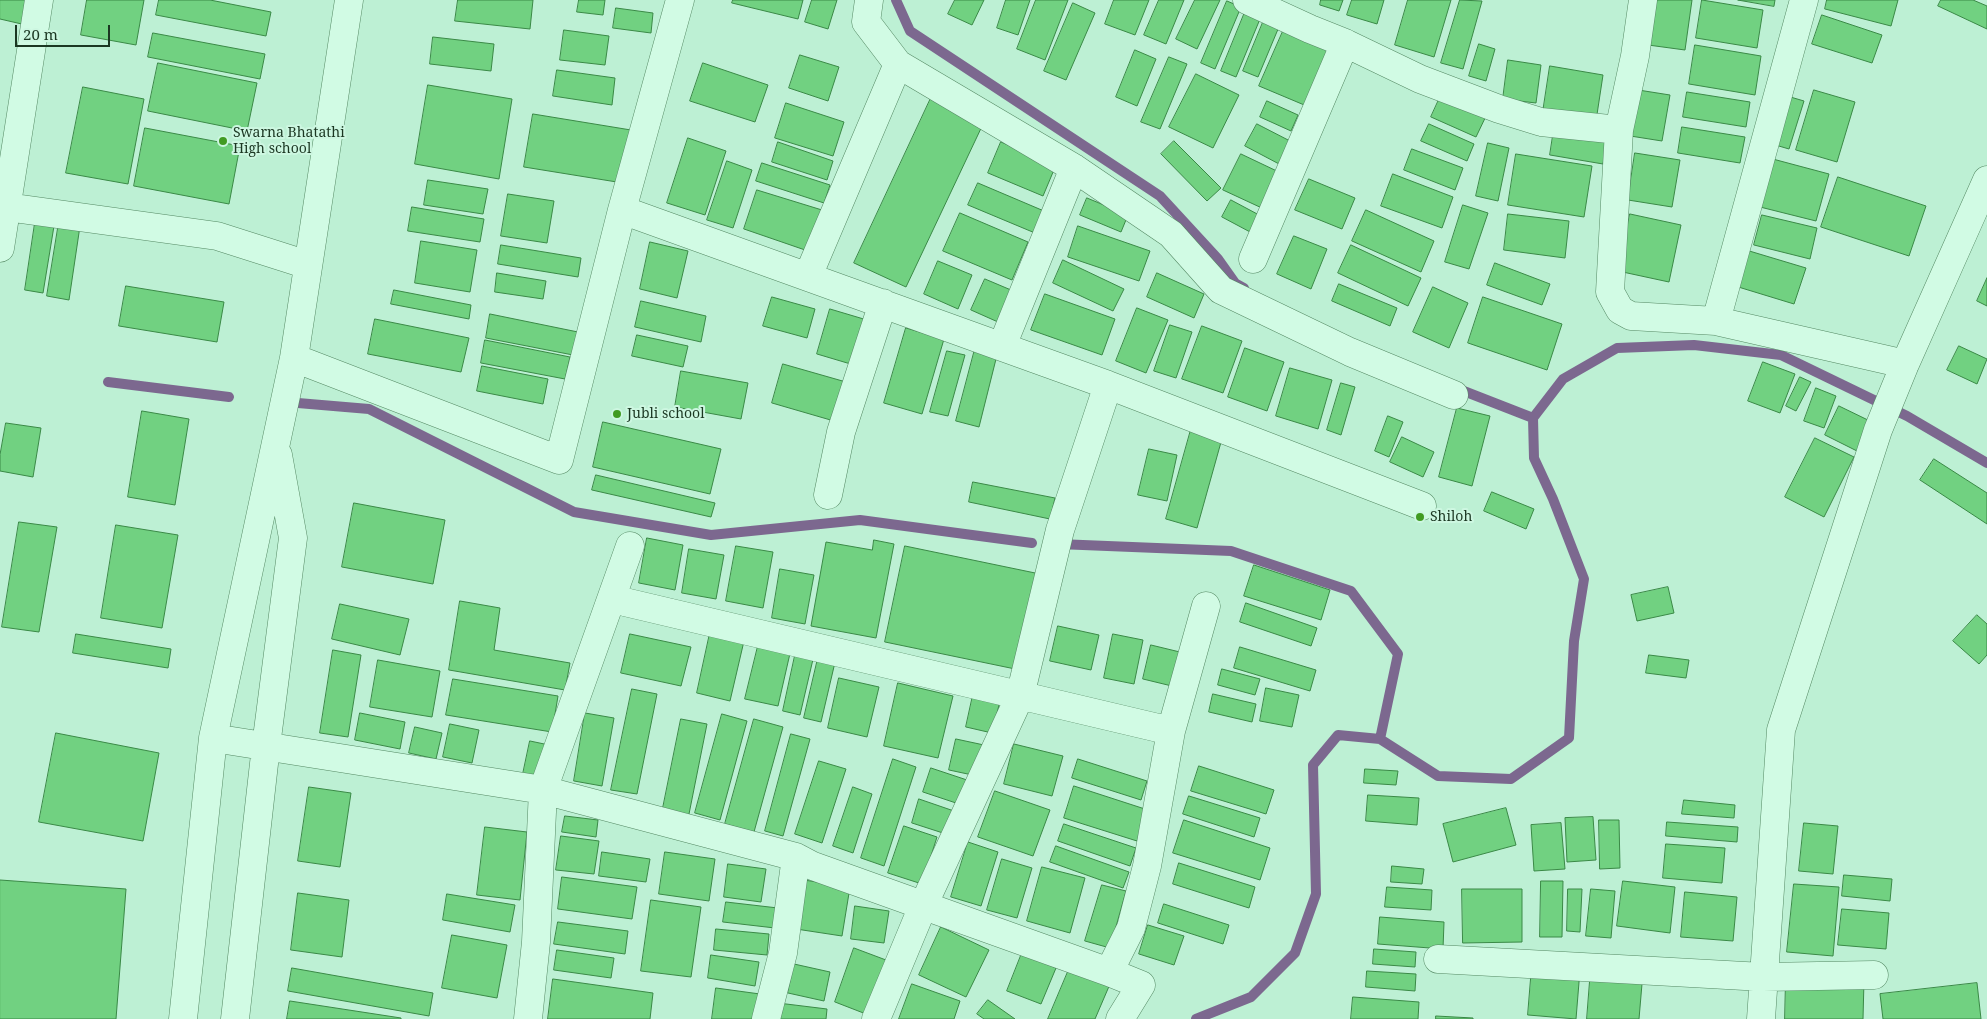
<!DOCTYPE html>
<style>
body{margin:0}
#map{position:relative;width:1987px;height:1019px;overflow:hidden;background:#bdf0d4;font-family:"Noto Serif",serif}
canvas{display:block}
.scale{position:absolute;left:15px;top:25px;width:95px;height:22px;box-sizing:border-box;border:2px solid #1b3722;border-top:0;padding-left:6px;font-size:15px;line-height:18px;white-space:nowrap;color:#1b3722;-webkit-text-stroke:4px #cdf7e1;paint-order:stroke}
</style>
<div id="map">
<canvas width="1987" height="1019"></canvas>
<div class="scale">20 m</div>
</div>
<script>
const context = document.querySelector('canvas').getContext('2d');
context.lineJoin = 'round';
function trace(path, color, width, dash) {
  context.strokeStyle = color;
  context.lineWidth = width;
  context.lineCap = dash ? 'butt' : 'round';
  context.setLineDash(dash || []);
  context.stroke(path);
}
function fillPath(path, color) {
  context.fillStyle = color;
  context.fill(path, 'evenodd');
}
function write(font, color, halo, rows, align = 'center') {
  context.font = font + ' "Noto Serif",serif';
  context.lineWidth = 4;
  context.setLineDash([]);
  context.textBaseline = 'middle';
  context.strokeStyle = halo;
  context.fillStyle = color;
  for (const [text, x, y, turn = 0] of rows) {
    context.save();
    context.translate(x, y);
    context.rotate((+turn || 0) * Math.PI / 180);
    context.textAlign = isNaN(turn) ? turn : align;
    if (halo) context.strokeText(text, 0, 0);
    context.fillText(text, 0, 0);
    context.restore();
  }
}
trace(new Path2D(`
 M896 0 910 31 1160 196 1218 259 1235 283 1244 288
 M108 382 229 397
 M1456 388 1533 418
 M286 402 369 409 574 512 711 535 860 520 1032 543
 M1058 544 1231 551 1351 591 1398 654 1380 739
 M1196 1019 1251 997 1295 953 1316 894 1313 765 1338 735 1380 739 1438 776 1511 779 1569 738 1574 641 1584 579 1553 499 1534 458 1533 418 1563 379 1617 348 1694 345 1781 355 1907 416 1987 463`), '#7c688f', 10);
const building = new Path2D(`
 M0 0H31L26 25 0 19Z
 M87 0H144L136 45 81 35Z
 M159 0H210L271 12 266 36 156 15Z
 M458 0H533L530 29 455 21Z
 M579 0H605L603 15 577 12Z
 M733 0H803L798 19 732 3Z
 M812 0H837L828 29 805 22Z
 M955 0H984L972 25 948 14Z
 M1006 0H1030L1018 35 997 28Z
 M1036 0H1068L1045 60 1017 49Z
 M1114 0H1149L1135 35 1105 24Z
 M1159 0H1184L1166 44 1144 35Z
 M1195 0H1220L1197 49 1176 39Z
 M1321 0H1343L1339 11 1320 5Z
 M1352 0H1384L1377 24 1347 15Z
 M1408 0H1451L1434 57 1395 45Z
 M1460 0 1482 1 1463 69 1441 63Z
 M1655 0H1692L1685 50 1648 45Z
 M1702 0 1763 10 1757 48 1696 38Z
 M1738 0H1775L1774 6Z
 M1827 0H1898L1891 26 1825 9Z
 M1941 0H1973L1987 6V29L1938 6Z
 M1227 1 1241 7 1215 69 1201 63Z
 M1073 3 1095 13 1066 80 1044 71Z
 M616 8 653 13 651 33 613 28Z
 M1245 12 1260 19 1236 77 1221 71Z
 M1266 15 1281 22 1258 77 1243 71Z
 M1822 15 1882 35 1872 63 1812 44Z
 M1284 29 1333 49 1309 107 1259 86Z
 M564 30 609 36 605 65 560 60Z
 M153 33 265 54 260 79 148 57Z
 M433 37 494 44 491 71 430 64Z
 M1479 44 1495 49 1486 81 1469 76Z
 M1695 45 1761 56 1755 95 1689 84Z
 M1135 50 1156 59 1137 106 1116 97Z
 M800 55 839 67 828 101 789 88Z
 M1169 57 1187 64 1160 129 1141 122Z
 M1508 60 1541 65 1536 103 1503 99Z
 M158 63 257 83 247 131 148 111Z
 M703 63 768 85 755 122 690 101Z
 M1550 66 1603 75 1596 121 1543 112Z
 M557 70 615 78 612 105 553 96Z
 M1196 74 1239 95 1213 148 1169 127Z
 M428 85 512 99 499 179 415 164Z
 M83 87 144 99 128 184 66 173Z
 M1632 89 1670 95 1662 141 1624 135Z
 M1814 90 1855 102 1837 162 1796 150Z
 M1687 92 1750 102 1746 127 1683 117Z
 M1442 93 1487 114 1476 137 1431 117Z
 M1787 96 1804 101 1789 149 1772 144Z
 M931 98 984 122 906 287 854 263Z
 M1267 101 1298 115 1291 131 1260 117Z
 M786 103 844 122 833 156 775 138Z
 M533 114 631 130 623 183 524 167Z
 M1257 124 1292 142 1281 165 1245 146Z
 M1429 124 1474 144 1467 161 1421 141Z
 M1682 127 1745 137 1740 163 1678 153Z
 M145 128 240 146 229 204 134 186Z
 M1554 129 1608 138 1603 164 1550 155Z
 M688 138 726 151 705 215 667 203Z
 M1174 141 1221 188 1207 201 1161 154Z
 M778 142 833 161 827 180 772 162Z
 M1001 142 1056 165 1043 196 988 173Z
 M1488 143 1509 148 1498 201 1476 196Z
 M1412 149 1463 168 1455 190 1404 170Z
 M1635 153 1680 160 1672 207 1628 200Z
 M1241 154 1281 173 1264 209 1223 190Z
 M1516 154 1592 166 1584 217 1508 205Z
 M1769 158 1829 174 1816 221 1756 206Z
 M727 161 752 170 733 228 707 220Z
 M762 163 830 185 824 203 756 181Z
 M1393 174 1453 197 1442 228 1381 206Z
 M1838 177 1926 206 1909 256 1821 227Z
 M1309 179 1355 198 1342 229 1295 210Z
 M428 180 488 189 483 214 424 205Z
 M978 183 1044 211 1035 233 968 205Z
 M757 190 822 210 808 251 744 229Z
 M508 194 554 201 547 243 501 236Z
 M1087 198 1128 215 1121 232 1080 215Z
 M1231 200 1261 216 1252 233 1222 217Z
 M1463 205 1488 213 1469 269 1445 262Z
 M412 207 484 219 480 242 408 231Z
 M1366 210 1434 241 1421 272 1352 241Z
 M960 213 1028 242 1012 280 943 251Z
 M1508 214 1569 221 1565 258 1504 250Z
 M1630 214 1681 225 1669 282 1618 271Z
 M1762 215 1817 228 1810 259 1754 245Z
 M59 222 80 226 69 300 47 296Z
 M35 223 54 226 43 293 25 290Z
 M1078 226 1150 251 1139 281 1068 257Z
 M1294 236 1327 249 1311 289 1277 274Z
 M421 241 477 250 470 292 415 283Z
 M650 242 688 251 677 298 640 289Z
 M501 245 581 258 578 277 498 264Z
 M1351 245 1421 278 1408 306 1338 273Z
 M1746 250 1806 268 1794 304 1735 286Z
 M1063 260 1124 289 1113 311 1053 283Z
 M938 261 972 275 958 309 924 294Z
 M1495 263 1550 284 1542 305 1487 285Z
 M497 273 546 281 543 299 495 292Z
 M1157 273 1204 294 1194 318 1147 297Z
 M1987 278V306L1977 301Z
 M985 279 1011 290 998 322 971 310Z
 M1339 284 1397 308 1390 326 1332 301Z
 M126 286 224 302 217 342 119 326Z
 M1433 287 1468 303 1449 348 1413 332Z
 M394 290 471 305 469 319 391 304Z
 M1045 294 1115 319 1102 355 1031 330Z
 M772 297 815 309 807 338 763 326Z
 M1483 297 1562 324 1547 370 1468 343Z
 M641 301 706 316 701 342 635 327Z
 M1137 308 1168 320 1146 373 1116 361Z
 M830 309 867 320 854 365 817 354Z
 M490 314 578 332 573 355 486 338Z
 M375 319 469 338 461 372 368 354Z
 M1170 325 1192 332 1176 378 1154 371Z
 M1202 326 1242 341 1223 393 1182 379Z
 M906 328 944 339 922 414 884 403Z
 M637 335 688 346 683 367 632 356Z
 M485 340 570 357 565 379 481 363Z
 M1959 346 1987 359 1977 384 1947 370Z
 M1245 348 1284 362 1267 411 1228 397Z
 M975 349 997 355 979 427 956 421Z
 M947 351 965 355 948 416 930 412Z
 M1763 362 1795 374 1780 413 1748 401Z
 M783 364 846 382 834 421 772 403Z
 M482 366 548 379 543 404 477 391Z
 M1290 368 1332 380 1318 429 1276 416Z
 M681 371 748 383 741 419 675 407Z
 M1800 377 1811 382 1796 411 1786 406Z
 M1341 383 1355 387 1341 435 1327 430Z
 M1816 388 1836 396 1824 428 1804 421Z
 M1839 406 1872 422 1857 451 1825 435Z
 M1457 408 1490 416 1472 486 1439 477Z
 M142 411 189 419 175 505 128 497Z
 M1388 416 1403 422 1389 457 1375 451Z
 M603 422 721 449 710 494 593 467Z
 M6 423 41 428 33 477 0 471V455Z
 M1192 426 1223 435 1197 528 1166 519Z
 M1402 437 1434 452 1423 477 1390 462Z
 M1815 438 1854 457 1824 517 1785 497Z
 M1149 449 1177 455 1167 501 1138 495Z
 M1934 459 1987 493V524L1920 480Z
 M596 475 715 503 711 517 592 490Z
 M973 482 1055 498 1050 519 969 502Z
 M1492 492 1534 509 1526 529 1484 511Z
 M354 503 445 520 433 584 342 567Z
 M19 522 57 527 39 632 2 627Z
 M116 525 178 535 162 628 101 618Z
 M647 538 683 545 675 590 639 583Z
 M874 540 894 544 876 638 811 626 826 542 872 550Z
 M736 546 773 552 763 608 726 601Z
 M905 546 1040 574 1020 670 885 642Z
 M689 549 724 555 716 599 682 593Z
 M1254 565 1330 590 1321 620 1244 596Z
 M780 569 814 575 805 624 772 618Z
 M1668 587 1674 613 1637 621 1631 595Z
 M460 601 500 608 494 650 570 663 565 690 449 670Z
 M1246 603 1317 628 1311 646 1240 622Z
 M340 604 409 619 400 655 332 639Z
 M1977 615 1987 624V655L1979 664 1953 641Z
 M1058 626 1099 635 1091 670 1050 661Z
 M710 633 744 641 730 701 697 693Z
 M76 634 171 649 168 668 73 653Z
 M630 634 691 647 681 686 621 673Z
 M1113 634 1143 640 1134 684 1104 678Z
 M759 642 791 649 778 706 745 699Z
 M1151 645 1184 653 1176 687 1143 679Z
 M1240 647 1316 670 1310 691 1234 668Z
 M333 650 361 655 348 737 320 733Z
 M796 651 814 655 800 715 783 711Z
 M819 654 836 658 821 722 804 718Z
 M1649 655 1689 660 1686 678 1646 673Z
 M378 660 440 671 432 717 370 707Z
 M1222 669 1260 679 1255 695 1218 685Z
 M839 678 879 687 867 737 828 728Z
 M453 679 558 696 552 732 446 715Z
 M898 683 953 696 938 758 884 746Z
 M1266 688 1299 695 1292 727 1260 721Z
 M632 689 657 694 637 794 611 790Z
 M1213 694 1256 704 1252 722 1209 712Z
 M973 695 1000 701 992 733 966 727Z
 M360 713 405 722 400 749 355 740Z
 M585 713 614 718 602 786 574 781Z
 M722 714 747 721 720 820 695 813Z
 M681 719 707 724 688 819 662 813Z
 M754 719 783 727 754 832 725 824Z
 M450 724 479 730 472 763 443 757Z
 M415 727 442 733 436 759 409 753Z
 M56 733 159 753 143 841 39 822Z
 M791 734 810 739 783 836 765 831Z
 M956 739 984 745 977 776 949 770Z
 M530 741 549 745 542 778 523 774Z
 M1014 744 1063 756 1052 796 1004 784Z
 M893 759 916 767 884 866 861 858Z
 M1078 759 1147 781 1141 800 1072 778Z
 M819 761 846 769 822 843 795 834Z
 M1199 766 1274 790 1266 814 1191 791Z
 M931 768 967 780 959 804 923 792Z
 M1365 769 1398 771 1396 785 1364 783Z
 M1074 786 1148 810 1137 841 1064 818Z
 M309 787 351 793 340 867 298 861Z
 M853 787 872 794 853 853 833 846Z
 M995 791 1050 810 1033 856 978 837Z
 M1368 795 1419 798 1417 825 1366 821Z
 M1189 796 1260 818 1254 837 1183 814Z
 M919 799 954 811 946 834 912 823Z
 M1684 800 1735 805 1734 818 1682 814Z
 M1506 808 1516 845 1453 862 1443 824Z
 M565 816 598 820 596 837 562 832Z
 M1593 817 1596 860 1567 862 1565 818Z
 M1184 820 1270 848 1260 880 1173 853Z
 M1599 820H1619L1620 868 1600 869Z
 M1667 822 1738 827 1737 842 1666 836Z
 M1561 823 1565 869 1534 871 1531 825Z
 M1804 823 1838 826 1833 874 1799 871Z
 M1064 824 1136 848 1130 866 1058 841Z
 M904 826 937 837 922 884 888 873Z
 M485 827 527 832 520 900 477 895Z
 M561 836 599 841 594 874 556 870Z
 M968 842 998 852 981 906 951 897Z
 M1666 844 1725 848 1722 883 1663 878Z
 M1056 846 1129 872 1123 888 1050 862Z
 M602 852 650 859 646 882 599 876Z
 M665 852 715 859 709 901 659 894Z
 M1002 859 1032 868 1017 918 987 910Z
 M1179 863 1255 887 1249 908 1173 884Z
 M728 864 766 869 761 902 724 897Z
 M1392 866 1424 869 1422 884 1391 882Z
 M1042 867 1085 878 1070 933 1027 921Z
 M1844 875 1892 879 1890 901 1842 896Z
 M562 877 637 887 632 919 558 909Z
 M0 880 126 889 116 1019H0Z
 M804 880 850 887 842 936 796 929Z
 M1541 881H1563L1562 937H1540Z
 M1623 881 1675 887 1670 933 1617 926Z
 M1794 884 1839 887 1833 956 1787 952Z
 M1102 885 1126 891 1110 948 1085 941Z
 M1387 887 1432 890 1431 910 1385 907Z
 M1462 889H1522V942L1463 943Z
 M1568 889H1582L1580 932 1567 931Z
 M1591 889 1615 891 1611 938 1586 936Z
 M1685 892 1737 897 1733 941 1681 937Z
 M298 893 349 900 342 957 291 950Z
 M447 894 515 905 510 932 443 920Z
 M651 900 701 907 691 977 641 971Z
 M726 902 778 908 775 928 723 922Z
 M1164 904 1229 925 1223 944 1158 923Z
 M855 906 889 911 884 943 851 939Z
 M1842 909 1889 913 1886 949 1838 945Z
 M1380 917 1444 922 1443 949 1378 944Z
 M558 922 628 931 625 954 554 944Z
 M1148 925 1184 936 1174 965 1139 954Z
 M941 927 989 950 966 997 919 975Z
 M716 929 769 934 767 955 714 950Z
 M452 935 507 945 497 998 442 988Z
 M854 948 886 960 866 1014 835 1002Z
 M1374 949 1416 952 1415 967 1373 964Z
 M557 950 614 958 611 978 554 970Z
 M1022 953 1056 968 1041 1004 1007 991Z
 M711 955 759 962 755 986 708 978Z
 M794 964 830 972 824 1001 788 993Z
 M1532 966 1580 970 1576 1019 1528 1015Z
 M1070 967 1110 984 1095 1019H1048Z
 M292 968 433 993 429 1016 288 991Z
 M1591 968 1643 972 1639 1019H1587Z
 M1367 971 1416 974 1415 991 1366 987Z
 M1786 978 1864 980 1863 1019H1785Z
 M553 979 653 993 650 1019H548Z
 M1977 983 1981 1019H1883L1880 994Z
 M912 984 960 1001 954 1019H899Z
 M716 988 760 994 757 1019H712Z
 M1353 997 1419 1002 1418 1019H1351Z
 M988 1000 1015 1019H984L977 1014Z
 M290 1001 401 1018V1019H287Z
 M778 1003 827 1009 826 1019H775Z
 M1436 1016 1473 1018V1019H1436Z`);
fillPath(building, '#71d181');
trace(building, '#3a8946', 1);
const minor = new Path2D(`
 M869 0 866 22 898 64 1074 168 1171 234 1221 290 1350 352 1454 395
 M1247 0 1310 29 1345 43 1420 79 1499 109 1541 122 1619 130
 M1643 0 1635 56 1619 130 1610 292 1620 310 1631 316 1716 321 1905 364
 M0 206 217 236 308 265
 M622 210 1108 385 1422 506
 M0 248 39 0
 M1253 259 1345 43
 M808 276 898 64
 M1716 321 1804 0
 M1002 346 1074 168
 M294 358 559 460 622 210 680 0
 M828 495 841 432 883 303
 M612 599 1171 731
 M213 738 543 790 796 857 813 866 1109 972 1141 985 1120 1019
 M1438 959 1763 977 1874 975
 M1109 972 1131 928 1147 866 1171 731 1206 606
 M183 1019 213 738 294 358 349 0
 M235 1019 266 746 293 538 278 455
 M528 1019 536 942 543 790 630 546
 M766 1019 783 953 796 857
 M876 1019 923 906 1020 696 1060 530 1108 385
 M1761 1019 1781 730 1878 430 1905 364 1987 180`);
trace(minor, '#558964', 29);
trace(minor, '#d1fbe4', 28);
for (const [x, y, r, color] of [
 [223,141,5,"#419b22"],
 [617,414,5,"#419b22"],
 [1420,517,5,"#419b22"]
]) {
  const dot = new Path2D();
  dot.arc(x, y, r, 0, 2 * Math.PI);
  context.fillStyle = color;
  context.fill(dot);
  trace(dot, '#cdf7e1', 2);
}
write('14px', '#1b3722', '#cdf7e1', [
 ["Swarna Bhatathi",233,133],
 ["High school",233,149],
 ["Jubli school",627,414],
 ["Shiloh",1430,517]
], 'left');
</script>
